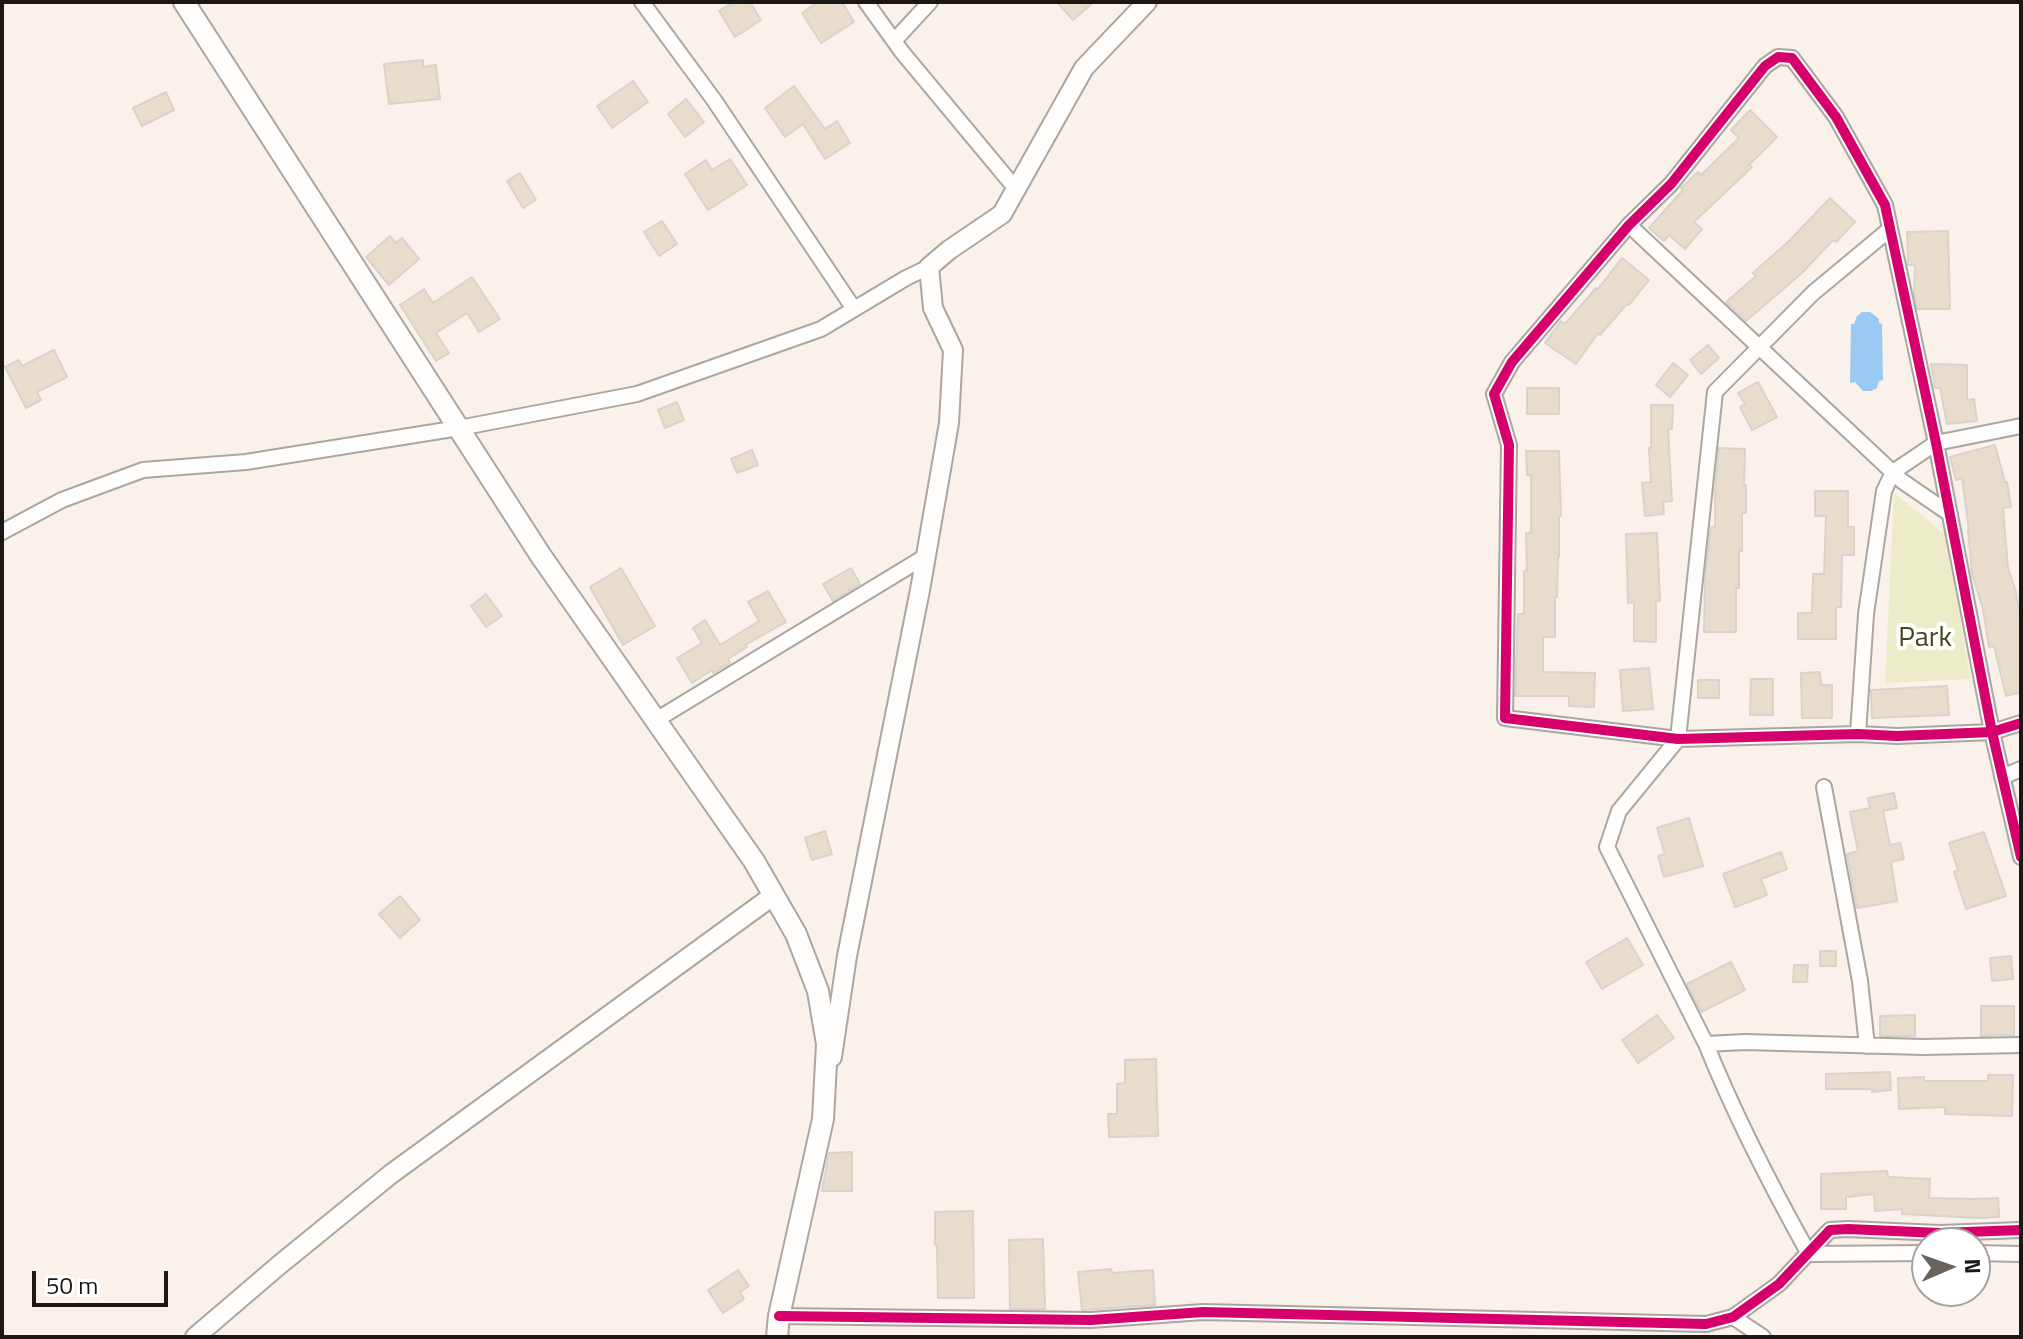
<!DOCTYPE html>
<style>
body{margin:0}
#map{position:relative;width:2023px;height:1339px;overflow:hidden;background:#f9f1ea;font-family:"Titillium Web",sans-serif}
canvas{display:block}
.frame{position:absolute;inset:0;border:4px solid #1c1713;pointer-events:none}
.north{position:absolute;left:1911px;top:1227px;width:80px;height:80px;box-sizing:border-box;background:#fff;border:2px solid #a4a2a1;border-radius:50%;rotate:88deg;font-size:22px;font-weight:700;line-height:32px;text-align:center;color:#1c1713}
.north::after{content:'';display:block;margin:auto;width:28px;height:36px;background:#69635e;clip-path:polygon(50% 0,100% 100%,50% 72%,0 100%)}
.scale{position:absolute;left:32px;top:1271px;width:136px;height:36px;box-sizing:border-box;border:4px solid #1c1713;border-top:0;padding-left:10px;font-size:24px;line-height:28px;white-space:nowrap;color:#1c1713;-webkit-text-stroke:6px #fff;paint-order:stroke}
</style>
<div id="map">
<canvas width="2023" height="1339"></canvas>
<div class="frame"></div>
<div class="north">N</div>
<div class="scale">50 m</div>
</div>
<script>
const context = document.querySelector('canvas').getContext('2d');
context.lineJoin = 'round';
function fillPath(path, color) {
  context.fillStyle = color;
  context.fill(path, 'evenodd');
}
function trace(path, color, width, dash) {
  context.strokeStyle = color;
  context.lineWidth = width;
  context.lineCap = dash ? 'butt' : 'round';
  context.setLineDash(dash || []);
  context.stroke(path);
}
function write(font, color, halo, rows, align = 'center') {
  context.font = font + ' "Titillium Web",sans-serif';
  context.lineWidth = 8;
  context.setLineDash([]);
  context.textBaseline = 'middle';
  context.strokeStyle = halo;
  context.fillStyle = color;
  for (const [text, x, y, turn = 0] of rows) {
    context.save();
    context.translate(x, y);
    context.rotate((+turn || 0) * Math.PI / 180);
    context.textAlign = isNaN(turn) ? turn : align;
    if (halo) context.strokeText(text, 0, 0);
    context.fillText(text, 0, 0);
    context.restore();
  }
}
fillPath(new Path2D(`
 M1894 493 1945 534 1971 679 1885 683Z`), '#edecca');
fillPath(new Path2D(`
 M1862 312H1870L1879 319V323L1882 324 1883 380 1879 381 1877 388 1871 391H1863L1855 382 1850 383 1851 324H1854L1857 316Z`), '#9acaf4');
const building = new Path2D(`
 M733 2H750L761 20 735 37 719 11Z
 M818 2H842L854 22 821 43 802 13Z
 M1057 2H1094L1073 20Z
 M423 60V67L436 65 440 99 389 104 384 64Z
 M633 81 648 102 612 128 597 106Z
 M794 86 825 129 837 121 850 143 825 159 803 124 785 137 765 108Z
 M166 92 174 110 142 126 133 108Z
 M686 99 704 122 685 137 668 114Z
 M1750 110 1777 137 1749 165 1752 167 1694 222 1702 229 1685 249 1669 235 1664 241 1649 228 1683 190 1681 188 1698 172 1701 175 1739 138 1731 130Z
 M730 159 747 185 708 210 685 174 706 160 712 170Z
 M520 173 536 200 523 208 507 181Z
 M1830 198 1855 222 1836 242 1833 240 1802 273 1746 321 1726 302 1756 276 1753 273 1790 240Z
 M662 221 677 244 659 256 644 232Z
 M1948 231 1950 309H1917L1914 294 1915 265H1908V262L1907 232Z
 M390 236 396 243 402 238 419 259 389 285 366 257Z
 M1622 258 1649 280 1629 305 1627 304 1600 335 1598 333 1576 364 1545 343 1561 321 1565 324 1596 288 1597 290Z
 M472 277 500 319 479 332 467 313 436 333 449 353 436 361 400 305 424 289 433 303Z
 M1708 345 1719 358 1701 374 1690 360Z
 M54 350 67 377 37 392 41 400 26 408 5 367 19 360 22 366Z
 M1673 363 1688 375 1670 397 1656 385Z
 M1931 364 1967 365V400L1974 399 1977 421 1947 424 1940 388H1935Z
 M1758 382 1777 417 1752 430 1740 407 1745 404 1738 393Z
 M1527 388H1559V414H1527Z
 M677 402 684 420 665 428 658 410Z
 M1651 405H1673L1672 429H1668L1672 501 1663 502 1664 514 1645 516 1642 483 1651 482 1649 448H1651Z
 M1995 445 2005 482H2007L2011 507 2003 508 2008 568 2016 592 2021 624V692L2006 696 1994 646 1989 647 1983 609 1972 574 1968 530H1969L1962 478 1956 480 1950 457Z
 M1719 448 1745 449 1744 485H1746V513H1742V551H1739V588H1736V632H1704L1705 577 1711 527H1715V491Z
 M752 450 758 465 737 473 731 459Z
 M1526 451H1559L1561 516H1559V557H1558L1557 597H1555V637H1543V672L1595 673 1594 707 1569 706V696H1515L1518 614H1524V571H1527L1526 533H1531V475H1527Z
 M1815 491H1848V527H1854V555H1842L1841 607H1836V639H1798V613H1812L1813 574H1824L1826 516H1815Z
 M1657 533 1660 601H1656V642L1634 641V602L1628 603 1626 534Z
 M621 568 655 626 623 645 590 587Z
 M851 568 860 584 833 601 823 584Z
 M768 591 786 622 745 645 747 647 728 659 730 663 713 673 712 670 692 683 677 658 702 643 693 628 705 620 720 645 759 621 748 602Z
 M486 594 502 616 486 627 471 606Z
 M1649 668 1653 709 1623 711 1620 670Z
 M1820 672 1821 685H1832V718H1802L1801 673Z
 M1751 679H1773V715H1750Z
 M1698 680H1719V698H1698Z
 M1947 686 1949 715 1872 718 1871 690Z
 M1894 793 1897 808 1883 811 1890 845 1900 843 1904 859 1891 862 1897 901 1857 908 1847 854 1858 851 1850 812 1870 808 1868 798Z
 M1689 818 1703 866 1664 877 1658 856 1665 854 1657 828Z
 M825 831 832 854 812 860 805 838Z
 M1984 832 2006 896 1966 909 1954 872 1958 870 1949 843Z
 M1781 852 1787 869 1761 879 1767 895 1735 907 1723 874Z
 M400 896 420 920 400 938 379 914Z
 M1627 938 1643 965 1602 989 1586 962Z
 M1820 951H1836V966H1820Z
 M2011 956 2013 979 1992 981 1990 958Z
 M1731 962 1745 990 1701 1012 1687 984Z
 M1794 965H1808L1807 982H1793Z
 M1981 1006H2014V1035L1981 1036Z
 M1657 1015 1674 1038 1638 1063 1622 1040Z
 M1915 1015V1036H1880V1016Z
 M1156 1059 1158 1136 1109 1137 1108 1114H1117V1084L1125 1083V1060Z
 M1890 1072 1891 1090 1872 1092V1089H1826V1074Z
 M1988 1075H2013L2012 1116 1945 1114V1107L1899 1109 1898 1078 1924 1077V1081H1988Z
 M852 1152V1191H822L829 1153Z
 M1887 1171 1888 1177 1930 1179 1929 1198 1974 1199 1998 1198 1999 1217 1982 1218 1902 1214V1209L1875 1211 1874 1194 1846 1197V1209H1821V1174Z
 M973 1211 974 1298H938L937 1245H935V1212Z
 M1043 1239 1045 1309H1010L1009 1240Z
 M1111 1269 1112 1273 1153 1270 1155 1305 1082 1310 1078 1272Z
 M738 1270 749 1286 740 1292 744 1299 723 1313 708 1290Z`);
fillPath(building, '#e8ddcd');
trace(building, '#d9d3cd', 2);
const minor = new Path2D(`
 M642 2 714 100 854 309
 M866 2 902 52 1016 189
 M894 41 930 2
 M1629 225 1902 481 1950 514
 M2 532 62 500 143 470 246 462 459 428 637 394 821 329 906 278 929 267
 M656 720 926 556
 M2021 723 1992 732 1897 736 1858 734 1678 739 1505 718 1509 445 1494 394 1512 362 1629 225 1671 184 1765 66 1778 57 1792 58 1836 117 1885 205 1936 443 1992 732 2021 857
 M1858 734 1866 614 1884 491 1893 472 1936 443 2021 426
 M2002 777 2021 769
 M1824 787 1860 981 1867 1046
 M1706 1044 1745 1042 1923 1047 2021 1045
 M1975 1253 2021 1254
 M1809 1254C1771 1186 1735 1116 1706 1044L1607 847 1619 811 1678 739 1715 392 1813 293 1890 229
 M1809 1254 1927 1253
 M779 1316 1091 1320 1203 1312 1706 1324 1733 1317 1779 1284 1830 1230 1848 1229 1940 1233 2021 1230
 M1733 1317 1763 1337`);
const tertiary = new Path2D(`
 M832 1057 847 956 920 590 949 423 953 350 933 308 929 267 949 250 1002 214 1084 68 1147 2
 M195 1337 278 1266 391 1174 774 895`);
const secondary = new Path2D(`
 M184 2 541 556 754 861 796 934 818 991 827 1044 823 1119 779 1316 777 1337`);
trace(minor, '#aca6a0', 18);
trace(tertiary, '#aca6a0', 22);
trace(secondary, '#aca6a0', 24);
trace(minor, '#fefdfc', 14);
trace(tertiary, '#fefdfc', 18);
trace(secondary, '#fefdfc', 20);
trace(new Path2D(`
 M2021 723 1992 732 1897 736 1858 734 1678 739 1505 718 1509 445 1494 394 1512 362 1629 225 1671 184 1765 66 1778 57 1792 58 1836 117 1885 205 1936 443 1992 732 2021 857
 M779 1316 1091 1320 1203 1312 1706 1324 1733 1317 1779 1284 1830 1230 1848 1229 1940 1233 2021 1230`), '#d6006c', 10);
write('28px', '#42451e', '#fff', [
 ["Park",1925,639]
]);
</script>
